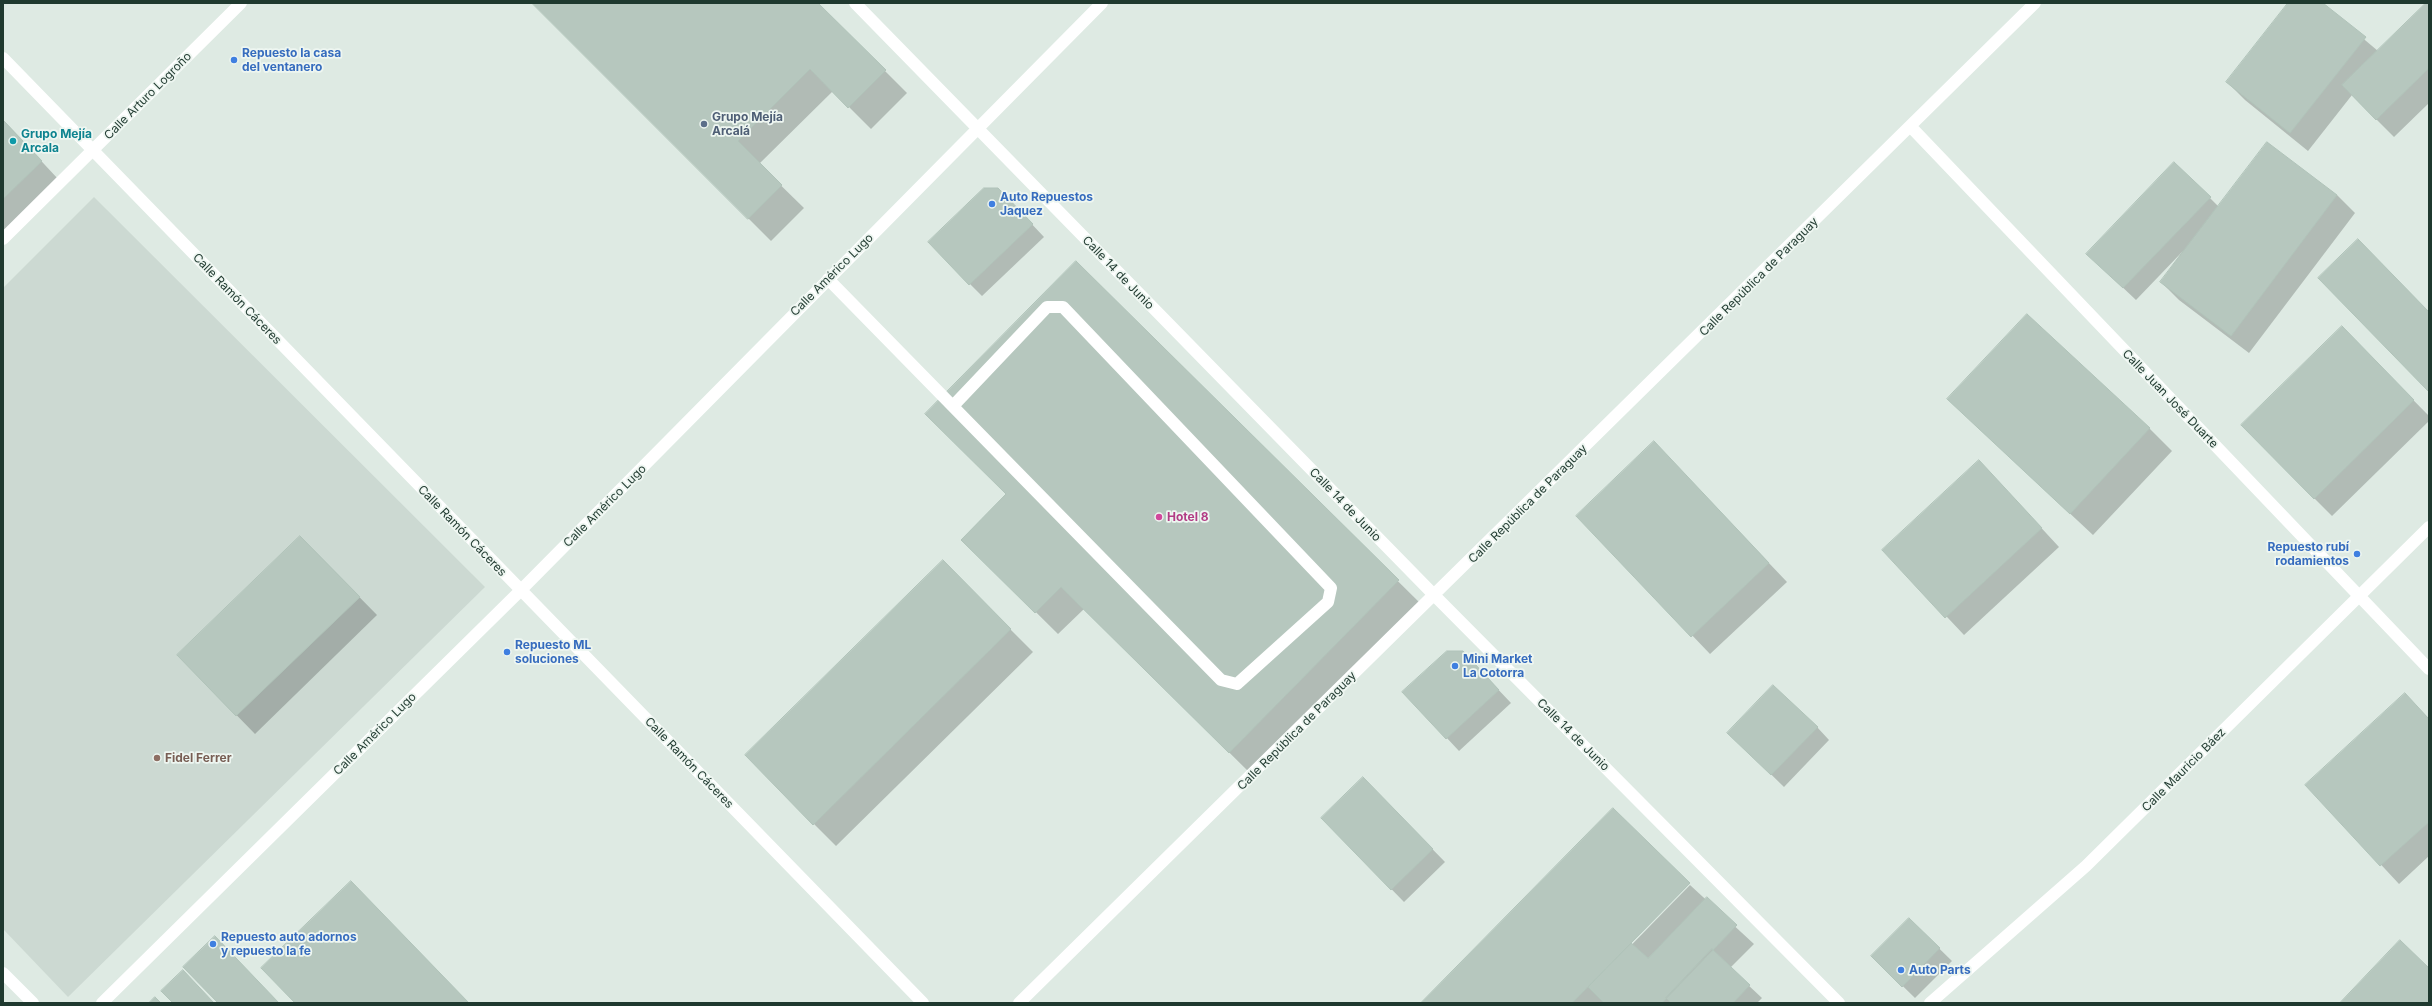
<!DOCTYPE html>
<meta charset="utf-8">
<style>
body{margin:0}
#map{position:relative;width:2432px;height:1006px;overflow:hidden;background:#deeae3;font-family:Inter,sans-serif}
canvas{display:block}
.frame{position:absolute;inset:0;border:4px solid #1f392f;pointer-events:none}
</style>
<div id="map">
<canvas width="2432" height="1006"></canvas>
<div class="frame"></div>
</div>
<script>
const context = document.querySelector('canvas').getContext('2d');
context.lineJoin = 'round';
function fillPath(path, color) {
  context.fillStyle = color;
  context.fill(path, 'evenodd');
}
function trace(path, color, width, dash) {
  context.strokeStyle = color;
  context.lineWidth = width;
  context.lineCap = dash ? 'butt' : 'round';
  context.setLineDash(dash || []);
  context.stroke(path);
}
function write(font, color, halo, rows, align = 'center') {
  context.font = font + ' Inter,sans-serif';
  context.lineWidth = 3.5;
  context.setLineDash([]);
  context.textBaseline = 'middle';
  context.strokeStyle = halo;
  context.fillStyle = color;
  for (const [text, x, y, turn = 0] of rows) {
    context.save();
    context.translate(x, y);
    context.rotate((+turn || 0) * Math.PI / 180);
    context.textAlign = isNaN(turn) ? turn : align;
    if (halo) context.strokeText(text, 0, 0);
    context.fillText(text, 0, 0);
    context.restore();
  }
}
fillPath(new Path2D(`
 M94 197 485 587 68 997 3 929V288Z`), '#ccd9d2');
fillPath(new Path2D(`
 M533 3H817L907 93 871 129 833 91 759 164 804 208 771 241Z
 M2290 3H2321L2378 51 2429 3V103L2394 137 2352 95 2308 151 2245 100 2227 82Z
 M3 120 59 180 3 234Z
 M2337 195 2355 213 2249 353 2179 300 2161 282 2183 251 2136 300 2100 266 2210 198 2219 207Z
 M1010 201 1044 237 982 296 970 284Z
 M1076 263 1421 604 1252 775 1084 609 1058 634 963 540 1007 494Z
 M2360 346 2429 416V421L2332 516 2314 498Z
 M1971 421 2149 428 2172 451 2093 535Z
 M1672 461 1787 582 1710 654 1578 516Z
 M1997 480 2059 547 1964 635 1884 550Z
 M318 555 377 615 255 734 178 655Z
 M943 562 1033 652 836 846 814 824Z
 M1475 665 1511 703 1459 751 1404 692Z
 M2405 694 2429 719V856L2399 884 2307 785Z
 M1817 727 1829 740 1784 787 1741 745Z
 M1363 778 1445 862 1404 902 1322 818Z
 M1690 885 1754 944 1730 968 1762 998 1757 1003H1422L1608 969Z
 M1909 919 1952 961 1915 998 1872 956Z`), '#0003');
const building = new Path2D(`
 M532 3H818L886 70 848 108 810 69 738 141 782 185 748 219Z
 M2288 3H2323L2366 37 2290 133 2226 82Z
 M2426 3H2429V68L2376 120 2342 85Z
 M3 120 42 161 3 199Z
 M2267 142 2337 195 2231 336 2160 282Z
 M2174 162 2211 197 2123 288 2086 254Z
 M984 188H998L1033 224 969 285 928 242Z
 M2358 239 2429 312V392L2318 278Z
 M1076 261 1399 580 1229 753 1061 587 1035 613 961 540 1006 494 925 414Z
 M2027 314 2150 428 2070 514 1947 399Z
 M2342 326 2414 400 2314 499 2241 425Z
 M1654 441 1769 563 1691 637 1576 516Z
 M1979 460 2042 528 1945 618 1882 550Z
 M300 536 360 597 236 716 177 655Z
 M943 560 1011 629 813 825 745 755Z
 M1447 651H1463L1499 690 1446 739 1402 692Z
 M1773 685 1818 727 1771 775 1727 733Z
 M2405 693 2429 719V822L2380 866 2305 785Z
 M1363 777 1433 849 1391 890 1321 818Z
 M1613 808 1690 883 1572 1003H1421Z
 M351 881 469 1003H295L261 968Z
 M1707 897 1737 925 1662 1003H1604L1588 987 1631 943 1648 958Z
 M1909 918 1940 948 1902 987 1871 956Z
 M215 936 279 1003H218L183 967Z
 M2400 940 2429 968V1003H2340Z
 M1712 949 1750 985 1733 1003H1671L1666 998Z
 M183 970 214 1003H173L161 991Z
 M155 997 161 1003H149Z`);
fillPath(building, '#b6c7be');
trace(building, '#b0c3b9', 1);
trace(new Path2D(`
 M855 3 1435 596 1839 1003
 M3 58 923 1003
 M1911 127 2429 669
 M3 239 241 3
 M828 279 1221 680 1237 684 1328 602 1331 588 1063 307H1047L953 406
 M3 973 33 1003
 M102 1003 520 591 1102 3
 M1019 1003 2035 3
 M1930 1003 2086 866 2429 527`), '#fff', 12);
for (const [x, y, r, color] of [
 [234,60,4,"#3f7fe0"],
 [704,124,4,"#5c6f8a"],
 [13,141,4,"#0f9aa8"],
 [992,204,4,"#3f7fe0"],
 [1159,517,4,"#d1479c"],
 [2357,554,4,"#3f7fe0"],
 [507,652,4,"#3f7fe0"],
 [1455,666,4,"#3f7fe0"],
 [157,758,4,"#8d6e63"],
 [213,944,4,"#3f7fe0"],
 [1901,970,4,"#3f7fe0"]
]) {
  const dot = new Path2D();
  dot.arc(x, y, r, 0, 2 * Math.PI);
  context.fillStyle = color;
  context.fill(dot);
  trace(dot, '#eef6f1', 1.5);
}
write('bold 12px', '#366cbe', '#eef6f1', [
 ["Repuesto la casa",242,53],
 ["del ventanero",242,67],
 ["Auto Repuestos",1000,197],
 ["Jaquez",1000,211],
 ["Repuesto rubí",2349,547,"right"],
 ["rodamientos",2349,561,"right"],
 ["Repuesto ML",515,645],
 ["soluciones",515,659],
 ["Mini Market",1463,659],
 ["La Cotorra",1463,673],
 ["Repuesto auto adornos",221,937],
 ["y repuesto la fe",221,951],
 ["Auto Parts",1909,970]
], 'left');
write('12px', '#1f392f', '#eef6f1', [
 ["Calle Arturo Logroño",148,96,-45],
 ["Calle 14 de Junio",1118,273,46],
 ["Calle Américo Lugo",832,275,-45],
 ["Calle República de Paraguay",1759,277,-45],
 ["Calle Ramón Cáceres",237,299,46],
 ["Calle Juan José Duarte",2170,399,46],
 ["Calle República de Paraguay",1528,504,-45],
 ["Calle 14 de Junio",1345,505,46],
 ["Calle Américo Lugo",605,506,-45],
 ["Calle Ramón Cáceres",462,531,46],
 ["Calle República de Paraguay",1297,731,-45],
 ["Calle Américo Lugo",375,734,-45],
 ["Calle 14 de Junio",1573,735,45],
 ["Calle Ramón Cáceres",689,763,46],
 ["Calle Mauricio Báez",2184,770,-45]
]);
write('bold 12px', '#4e5e75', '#eef6f1', [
 ["Grupo Mejía",712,117],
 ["Arcalá",712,131]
], 'left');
write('bold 12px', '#0d838f', '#eef6f1', [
 ["Grupo Mejía",21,134],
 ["Arcala",21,148]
], 'left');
write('bold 12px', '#b23c85', '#eef6f1', [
 ["Hotel 8",1167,517]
], 'left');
write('bold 12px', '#785e54', '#eef6f1', [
 ["Fidel Ferrer",165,758]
], 'left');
</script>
